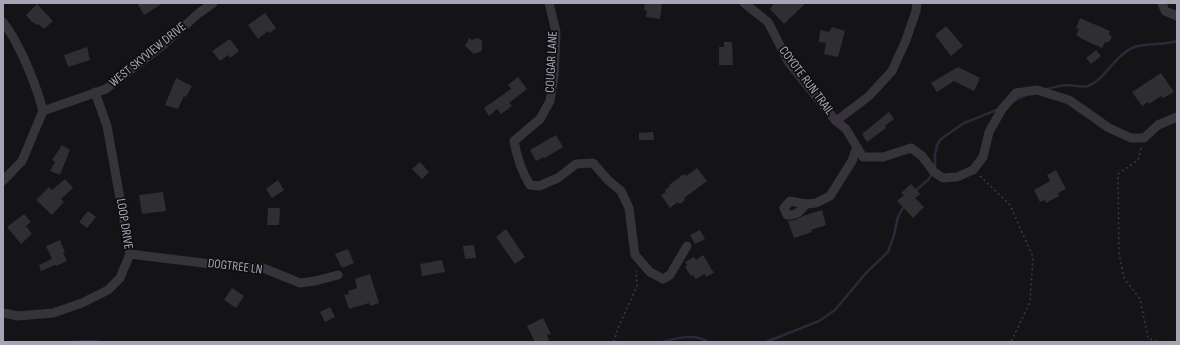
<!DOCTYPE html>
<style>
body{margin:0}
#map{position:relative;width:1180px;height:345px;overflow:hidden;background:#141315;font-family:"Sofia Sans Condensed",sans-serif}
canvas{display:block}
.frame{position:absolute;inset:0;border:4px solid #a7a4b5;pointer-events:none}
</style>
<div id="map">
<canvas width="1180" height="345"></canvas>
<div class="frame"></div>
</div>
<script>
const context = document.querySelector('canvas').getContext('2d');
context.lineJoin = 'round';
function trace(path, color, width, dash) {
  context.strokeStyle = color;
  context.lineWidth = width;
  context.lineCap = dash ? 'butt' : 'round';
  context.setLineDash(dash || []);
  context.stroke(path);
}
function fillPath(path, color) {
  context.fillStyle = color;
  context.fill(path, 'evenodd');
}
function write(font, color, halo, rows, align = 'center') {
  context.font = font + ' "Sofia Sans Condensed",sans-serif';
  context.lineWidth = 3.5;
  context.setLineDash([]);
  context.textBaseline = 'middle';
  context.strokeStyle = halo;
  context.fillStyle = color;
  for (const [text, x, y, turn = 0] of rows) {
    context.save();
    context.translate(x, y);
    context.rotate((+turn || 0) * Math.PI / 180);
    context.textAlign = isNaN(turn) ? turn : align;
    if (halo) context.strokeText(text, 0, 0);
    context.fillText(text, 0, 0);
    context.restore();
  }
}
trace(new Path2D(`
 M1046 89C1053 88 1060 85 1067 85 1073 85 1082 88 1088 86 1105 80 1114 56 1132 48 1146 42 1162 46 1177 41
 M1014 101 1026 95
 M935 169V155L937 145 941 139 964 123 999 109
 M914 192 929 179 932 173
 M73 342 88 341 101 342
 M663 342C677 338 695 333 708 342
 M766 342 819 321 835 310 866 273 888 252 894 235 898 217 904 206`), '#292a39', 2.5);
fillPath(new Path2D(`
 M137 3H163L144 15Z
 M645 3H662L660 19 646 17 647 11 644 10Z
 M774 3H806L784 24 770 9Z
 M37 4 53 21 44 29 38 24 37 25 31 21 26 15Z
 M265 13 276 28 270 33 268 31 258 39 248 25Z
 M1080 18 1110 31 1109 34 1112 37 1109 42H1105L1102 48 1082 39 1076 35 1079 29 1076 28Z
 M946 26 963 46 951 56 935 35Z
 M832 27 845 31 838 57 824 54 826 43 819 42 820 30 829 32Z
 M469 38 472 40 478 38 482 41V51L474 54 465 46Z
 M230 39 239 51 230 58 228 55 220 61 212 51Z
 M724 42H732L733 65H719V47H724Z
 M87 47 90 60 68 67 64 55Z
 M1096 50 1101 56 1091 64 1086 58Z
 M958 67 980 78 974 91 954 81 937 92 931 83Z
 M1161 73 1174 92 1163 98 1161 96 1149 104 1148 102 1142 106 1132 92Z
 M518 77 527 89 509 103 512 106 501 114 497 109 489 116 484 108 511 89 508 85Z
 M176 78 192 86 186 97 184 96 178 109 165 105Z
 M889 112 894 119 885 126 886 128 867 142 862 134Z
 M653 132 654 140H639V133Z
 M556 135 563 147 545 158 544 157 536 161 530 150Z
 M62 145 70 150 60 175 50 171 55 162 52 160Z
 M420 162 429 172 422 179 412 169Z
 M697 168 707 181 684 198 685 200 680 204 678 202 670 208 661 195 666 192 665 190 670 186 669 185 684 174 686 176Z
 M1056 170 1066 189 1058 193 1059 196 1046 203 1045 200 1040 202 1034 190 1050 181 1047 175Z
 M65 179 73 188 61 199 64 202 52 215 36 200 49 187 52 190Z
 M278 180 284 190 272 198 266 189Z
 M911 184 920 194 915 198 924 207 913 218 897 201 904 195 901 193Z
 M163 192 166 211 142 214 139 195Z
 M268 208H280L279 225H267Z
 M822 210 826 225 811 230 812 232 794 238 788 221 795 220 803 216Z
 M88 211 96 217 87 228 79 222Z
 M24 214 31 222 26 226 32 234 21 244 7 227Z
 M506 229 525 257 515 264 496 237Z
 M700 230 705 239 695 244 690 235Z
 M60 240 65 252 63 253 67 261 56 266 55 265 41 271 39 265 52 259 46 246Z
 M474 245 476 258 465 259 463 246Z
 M348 249 354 263 342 268 335 254Z
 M703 255 714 273 706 277 705 274 696 279 693 275 691 276 685 267 687 265 685 262 694 257 696 260Z
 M442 260 445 272 422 276 420 264Z
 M370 274 379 303 370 306 369 303 349 309 344 295 349 294 348 291 357 288 355 279Z
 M232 288 244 296 236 308 224 300Z
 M330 307 335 317 325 322 320 312Z
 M543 318 551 334 547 335 549 340 545 342H535L527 326Z`), '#2f2e31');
trace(new Path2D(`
 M1141 148 1138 160 1118 174 1119 253 1124 278 1140 299 1148 338 1158 342
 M980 176 1010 205 1033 257 1030 302 1011 342
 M614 342 618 328 637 286 636 271
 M1168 342 1177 341`), '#3b3a41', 1.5, [2, 3]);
trace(new Path2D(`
 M549 3 556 32 554 76 550 101 540 119 514 141C517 157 521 171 530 185L539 186 558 178 576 164 593 163 608 180 621 191 629 208 635 255 650 272 663 279 670 275 687 246
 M744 3 768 22 789 63 836 121 869 96 892 71 906 40 916 11 917 3
 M1162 3 1165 11 1177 16
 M3 22C20 44 36 84 43 111
 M836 121 846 129 863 157H883L911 148 922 156 934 172 943 178 957 177 973 170 983 157 989 132 1002 109 1016 93 1037 90 1069 100 1109 128 1131 138H1144L1158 125 1177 117
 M3 181 22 161 43 111 106 89 163 45 199 13 213 3
 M806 204C801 211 796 216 787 215L784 208 790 201 806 204 816 203 830 196 852 161 857 147
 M130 254 227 266 263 268 300 283 315 281 338 275
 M3 313 18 316 53 313 82 303 108 290 120 278 130 254 107 126 95 92`), '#36343a', 9);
write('13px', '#a7a4b5', '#0f0e10', [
 ["WEST SKYVIEW DRIVE",148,55,-39],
 ["COUGAR LANE",552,62,-87],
 ["COYOTE RUN TRAIL",806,81,53],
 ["LOOP DRIVE",124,224,81],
 ["DOGTREE LN",235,267,7]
]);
</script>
